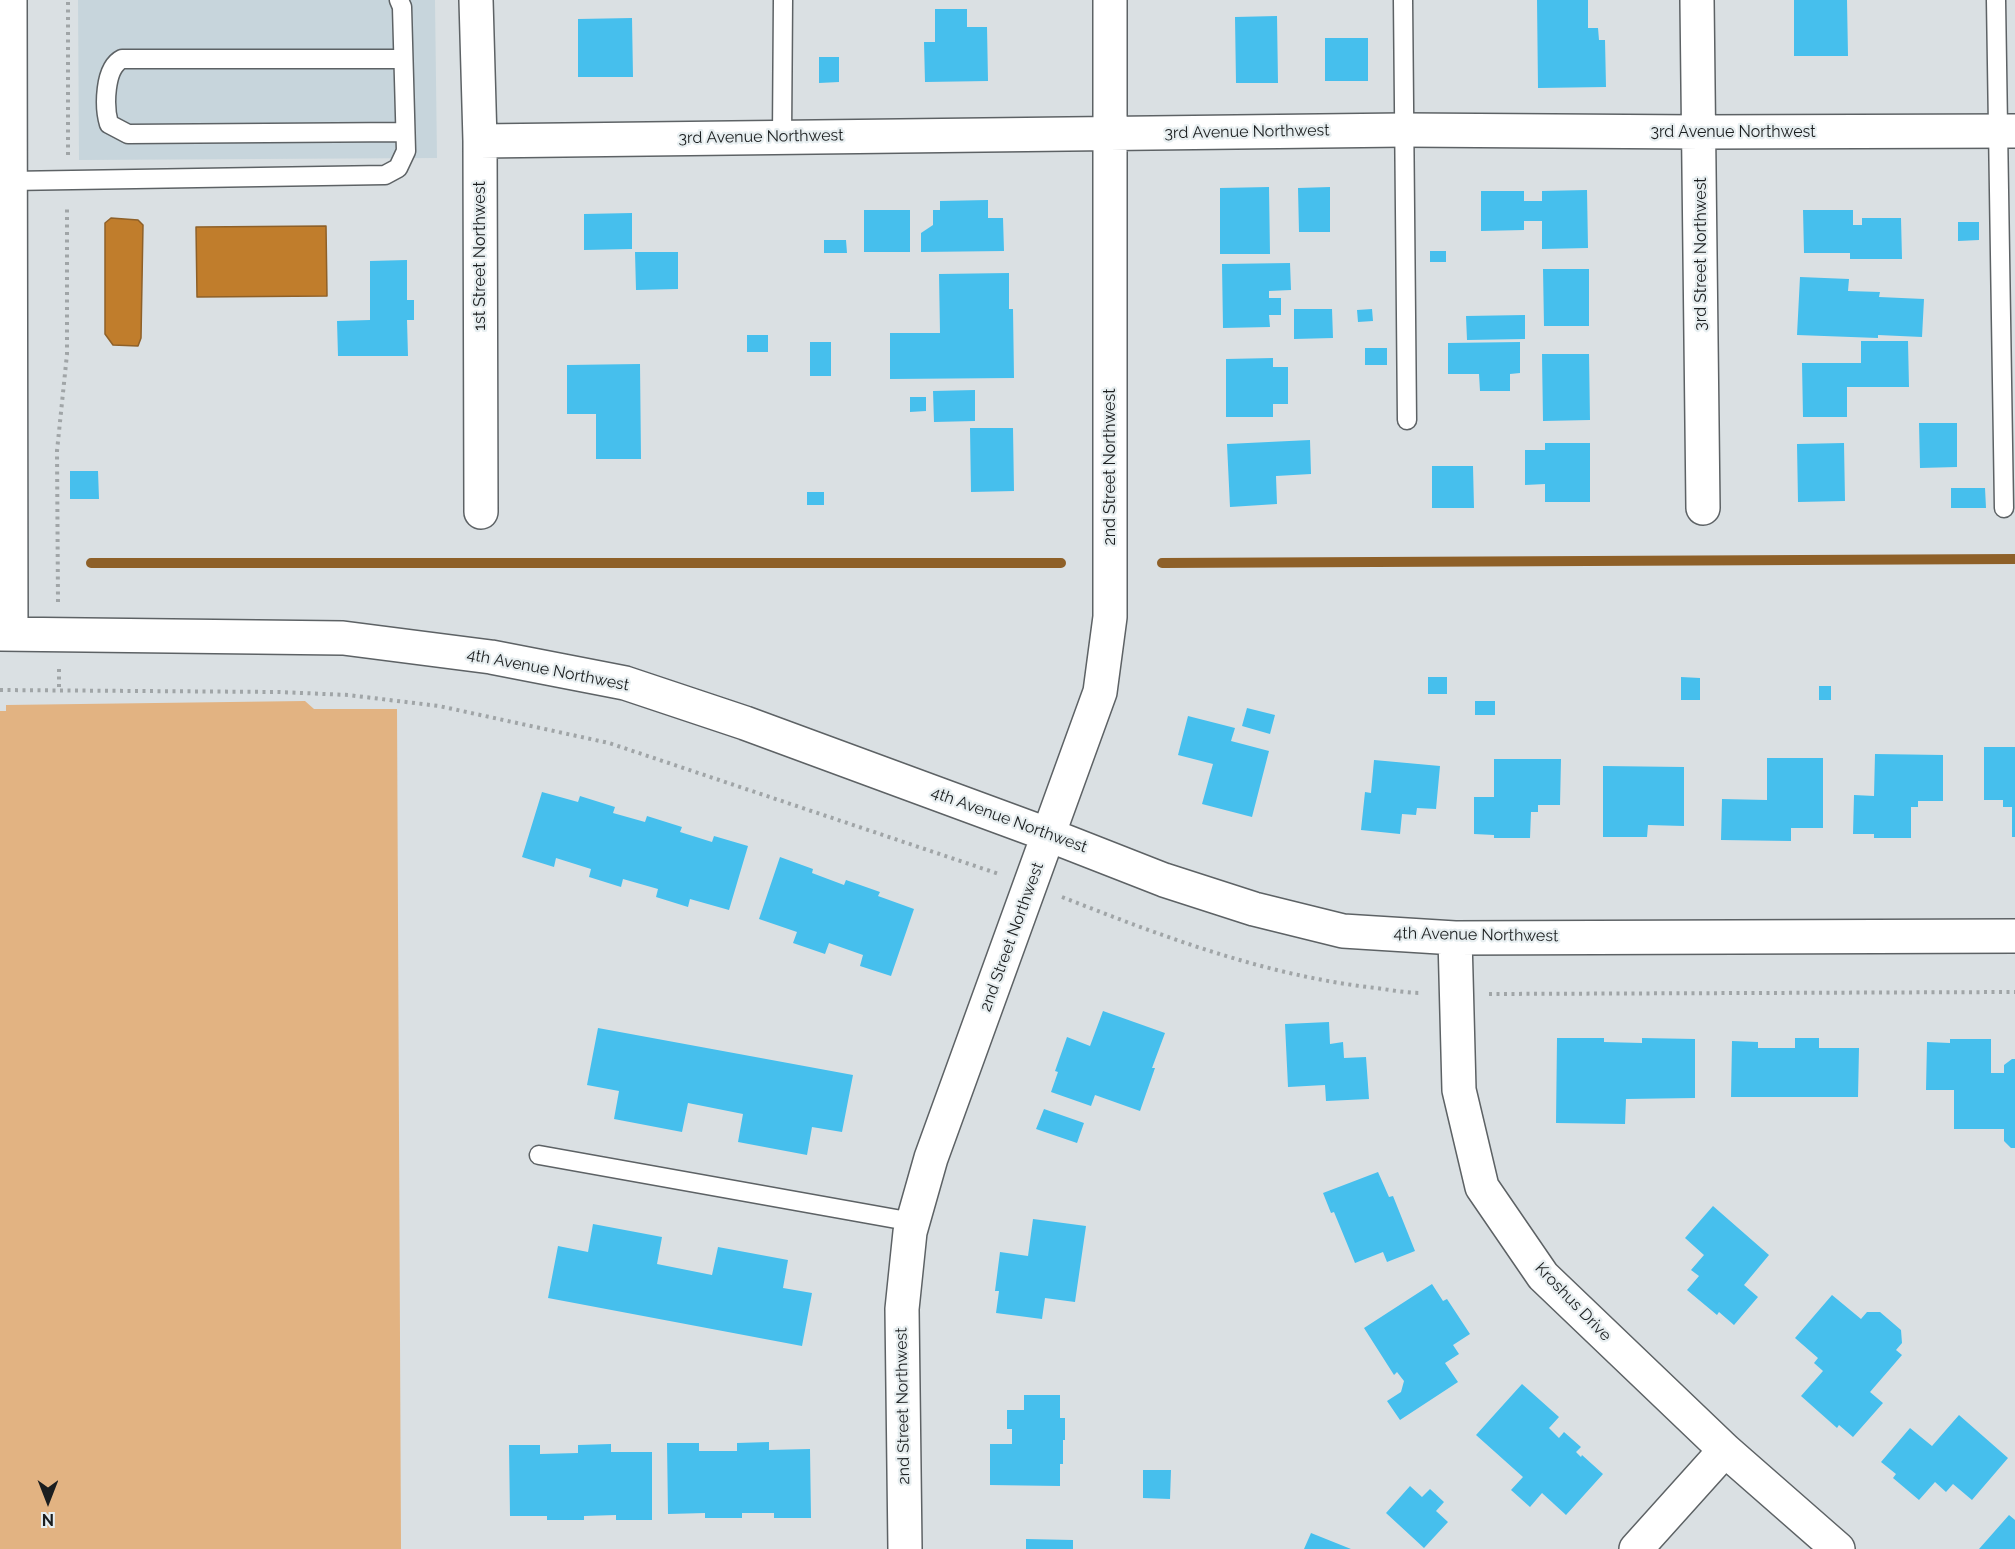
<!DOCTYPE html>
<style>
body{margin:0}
#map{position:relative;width:2015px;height:1549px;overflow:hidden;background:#dae0e3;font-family:Raleway,sans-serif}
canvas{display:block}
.north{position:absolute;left:18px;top:1471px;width:60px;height:60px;-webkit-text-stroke:4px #e7eef0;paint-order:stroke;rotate:180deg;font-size:16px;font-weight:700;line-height:24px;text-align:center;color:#1b1e1f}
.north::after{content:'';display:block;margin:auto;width:21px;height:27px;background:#1b1e1f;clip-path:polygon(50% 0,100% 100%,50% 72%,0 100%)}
</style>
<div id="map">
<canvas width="2015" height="1549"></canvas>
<div class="north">N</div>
</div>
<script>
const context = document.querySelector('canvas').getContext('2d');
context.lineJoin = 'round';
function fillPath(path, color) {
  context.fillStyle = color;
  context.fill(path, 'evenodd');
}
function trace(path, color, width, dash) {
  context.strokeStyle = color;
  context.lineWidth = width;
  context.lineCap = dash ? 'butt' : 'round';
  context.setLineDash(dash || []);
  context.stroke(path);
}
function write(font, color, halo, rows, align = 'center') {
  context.font = font + ' Raleway,sans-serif';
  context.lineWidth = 4.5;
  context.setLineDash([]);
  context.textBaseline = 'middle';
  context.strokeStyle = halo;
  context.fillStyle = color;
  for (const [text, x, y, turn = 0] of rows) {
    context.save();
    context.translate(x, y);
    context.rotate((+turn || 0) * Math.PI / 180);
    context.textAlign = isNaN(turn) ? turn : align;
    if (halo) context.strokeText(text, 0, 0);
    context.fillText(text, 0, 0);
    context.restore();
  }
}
fillPath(new Path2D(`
 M78 0H435L437 158 79 160Z`), '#c7d5dc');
fillPath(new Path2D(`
 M305 701 314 709H397L401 1549H0V711H6V705Z`), '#e2b382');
const water = new Path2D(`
 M111 218 138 220 143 225 141 338 138 346 113 345 105 334V223Z
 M326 226 327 296 197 297 196 227Z`);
fillPath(water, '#c07d2c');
trace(water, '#8e6028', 1.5);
trace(new Path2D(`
 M91 563H1061
 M1162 563 2015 559`), '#8e6028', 10);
fillPath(new Path2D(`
 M1537 0H1588V28H1598L1599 40H1605L1606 87 1538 88Z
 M1794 0H1847L1848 56H1794Z
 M935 9H967V27H987L988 81 925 82 924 42H935Z
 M1277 16 1278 83H1236L1235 17Z
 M632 18 633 77H578V19Z
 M1325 38H1368V81H1325Z
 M819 57H839V82L819 83Z
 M1269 187 1270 254H1220V188Z
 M1330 187V232H1299L1298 188Z
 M1587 190 1588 248 1542 249V221H1524V230L1481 231V191H1524V201H1542V191Z
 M988 200V218H1003L1004 251 921 252V233L933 225V210H940V201Z
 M864 210H910V252H864Z
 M1803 210H1853V225H1862V218H1901L1902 259H1850V253H1804Z
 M632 213V249L584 250V214Z
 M1958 222H1979V240L1958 241Z
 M824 240H846L847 253H824Z
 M1430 251H1446V262H1430Z
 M635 252H678V289L636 290Z
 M407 260V300H414V320H407L408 356H338L337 321 370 320V261Z
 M1290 263 1291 290 1269 291V298H1281V315H1269L1270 327 1223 328 1222 264Z
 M1543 269H1589V326H1544Z
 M1009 273V309H1013L1014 378 890 379V333H940L939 274Z
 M1800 277 1849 279 1848 291 1880 292 1879 297 1924 299 1922 337 1878 335V338L1797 335Z
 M1294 309H1332L1333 338 1294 339Z
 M1372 309 1373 321 1358 322 1357 310Z
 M1525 315V339L1467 340 1466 316Z
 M747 335H768V352H747Z
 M1861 341H1908L1909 387H1847V417H1803L1802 363H1861Z
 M810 342H831V376H810Z
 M1520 342V373L1510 374V391H1480L1479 374H1448V343Z
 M1365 348H1387V365H1365Z
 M1542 354H1589L1590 420 1543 421Z
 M1273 358V367H1288V404H1273V417H1226V359Z
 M640 364 641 459H596V414H567V365Z
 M975 390V421L934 422 933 391Z
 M910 397H926V411L910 412Z
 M1919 423H1957V467L1920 468Z
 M970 428H1013L1014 491 971 492Z
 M1310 440 1311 474 1276 476 1277 504 1230 507 1227 444Z
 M1545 443H1590V502H1545V484L1525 485V450H1545Z
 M1844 443 1845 501 1798 502 1797 444Z
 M1432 466H1473L1474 508H1432Z
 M70 471H98L99 499H70Z
 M1951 488H1985L1986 508H1951Z
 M807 492H824V505H807Z
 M1428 677H1447V694H1428Z
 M1681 677 1700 678V700H1681Z
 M1819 686H1831V700H1819Z
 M1475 701H1495V715H1475Z
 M1247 708 1275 715 1270 734 1242 726Z
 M1188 716 1235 728 1231 741 1269 751 1252 817 1202 804 1213 764 1178 755Z
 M1984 747H2015V837H2012V807H2003V800H1984Z
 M1875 754 1943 755V801H1918V807H1911V838H1874V834H1853L1854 795 1874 796Z
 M1767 758H1823V828H1791V841L1721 840 1722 799 1767 800Z
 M1494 759H1561L1560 805H1538V812H1531L1530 838H1494V835L1474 834V797H1494Z
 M1374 760 1440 766 1436 809 1417 808 1416 815 1402 814 1400 834 1361 830 1365 792 1371 793Z
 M1603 766 1684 767V826L1648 825 1647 837H1603Z
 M542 792 578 802 580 796 615 807 613 813 645 822 647 816 682 827 680 832 712 842 714 836 748 846 729 910 690 899 688 907 656 897 658 889 623 879 621 887 589 877 591 869 556 858 554 867 522 857Z
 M780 857 813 869 812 873 844 885 846 880 880 892 878 896 914 909 891 976 860 966 863 955 829 943 825 954 793 943 797 932 759 919Z
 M1103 1011 1165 1033 1152 1068H1155L1140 1111 1095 1095 1091 1106 1051 1092 1058 1072 1055 1071 1067 1037 1090 1046Z
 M1329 1022 1330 1044 1343 1042 1344 1058 1366 1057 1369 1099 1326 1101 1325 1085 1288 1087 1285 1024Z
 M598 1028 853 1075 842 1132 812 1127 807 1155 738 1142 743 1114 688 1103 682 1132 614 1119 619 1091 587 1085Z
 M1557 1038H1604V1042L1642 1043V1038L1695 1039V1098L1626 1099 1625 1124 1556 1123Z
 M1795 1038H1819V1048H1859L1858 1097H1731L1732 1041 1758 1042V1048H1795Z
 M1950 1039H1991V1073H2004V1065L2012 1059H2015V1148H2011L2004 1141V1129H1954V1090H1926L1927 1042 1950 1043Z
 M1044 1109 1084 1123 1077 1143 1036 1129Z
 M1378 1172 1389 1197 1393 1196 1415 1251 1387 1262 1383 1252 1355 1263 1334 1212 1331 1213 1323 1193Z
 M1713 1206 1769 1255 1744 1285 1758 1297 1734 1325 1719 1312 1717 1315 1687 1290 1699 1276 1691 1270 1704 1255 1685 1238Z
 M1033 1219 1086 1226 1075 1302 1045 1298 1042 1319 996 1313 999 1291H995L1000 1252 1028 1256Z
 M593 1224 662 1237 657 1264 712 1275 718 1247 788 1260 783 1288 812 1293 802 1346 548 1298 558 1246 588 1252Z
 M1432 1284 1443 1301 1447 1299 1470 1334 1453 1345 1459 1354 1445 1363 1458 1382 1400 1420 1387 1401 1401 1392 1404 1381 1397 1372 1394 1375 1364 1328Z
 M1832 1295 1861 1319 1867 1312H1880L1901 1330 1902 1343 1896 1350 1902 1355 1870 1392 1883 1403 1853 1437 1839 1425 1837 1428 1801 1396 1823 1371 1814 1363 1818 1358 1795 1338Z
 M1522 1384 1559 1417 1549 1428 1559 1438 1564 1432 1581 1447 1576 1452 1581 1457 1582 1455 1603 1474 1566 1515 1542 1493 1530 1507 1511 1490 1523 1477 1476 1435Z
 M1024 1395H1060V1418H1065V1440H1063V1464H1060V1486L990 1485V1444H1012V1429H1007V1410H1024Z
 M1959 1415 2008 1458 1972 1500 1953 1484 1946 1492 1935 1482 1919 1500 1893 1478 1896 1474 1881 1462 1910 1428 1932 1446Z
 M769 1442V1450L810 1449 811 1518H774V1513H742V1518H705V1513L668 1514 667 1443H699V1451H737V1443Z
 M611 1444V1452H652V1520H616V1515L584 1516V1520H547V1516H510L509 1445H540V1454L578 1453V1445Z
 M1143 1470H1171L1170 1499 1143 1498Z
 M1410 1486 1422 1497 1430 1489 1444 1502 1436 1511 1448 1522 1424 1548 1386 1513Z
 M2009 1515 2015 1520V1549H1979Z
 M1311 1533 1351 1549H1304Z
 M1026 1539 1073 1540V1549H1026Z`), '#46bfed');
const service = new Path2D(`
 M1403 0 1407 420
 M1996 0 2004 508
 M403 59H122C104 68 104 107 109 124L128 134 405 132
 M782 137 783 0
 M10 181 385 175 398 168 406 151 402 7 399 0
 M539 1155 913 1222`);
const minor = new Path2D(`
 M10 0 11 634
 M476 0 480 141 481 512
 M1697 0 1703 508
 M480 141 1404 130 1700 132 2015 131
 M0 634 343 638 491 657 625 683 745 723 1049 835 1164 880 1254 909 1343 931 1455 938 2015 936
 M1455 938 1459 1090 1482 1187 1543 1276 1725 1450 1838 1549
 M905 1549 902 1309 910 1232 931 1158 1100 692 1110 617V0
 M1636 1549 1725 1450`);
trace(service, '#5d6265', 21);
trace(minor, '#5d6265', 36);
trace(new Path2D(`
 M68 155V0
 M58 602 57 451 67 354V205
 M59 669V689
 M0 690 279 692 348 695 439 706 609 743 999 874
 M1062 897C1164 937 1267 976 1376 988 1391 990 1406 993 1421 993
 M1489 994 2015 992`), '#a0a5a7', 4, [3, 4.5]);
trace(service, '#fff', 18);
trace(minor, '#fff', 33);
write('16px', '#1b1e1f', '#e7eef0', [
 ["3rd Avenue Northwest",1247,132,-1],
 ["3rd Avenue Northwest",1733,132],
 ["3rd Avenue Northwest",761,137,-1],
 ["3rd Street Northwest",1701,254,-90],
 ["1st Street Northwest",480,256,-90],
 ["2nd Street Northwest",1110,467,-90],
 ["4th Avenue Northwest",548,670,11],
 ["4th Avenue Northwest",1009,820,20],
 ["4th Avenue Northwest",1476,935,1],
 ["2nd Street Northwest",1012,937,-70],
 ["Kroshus Drive",1573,1302,46],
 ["2nd Street Northwest",903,1406,-91]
]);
</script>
